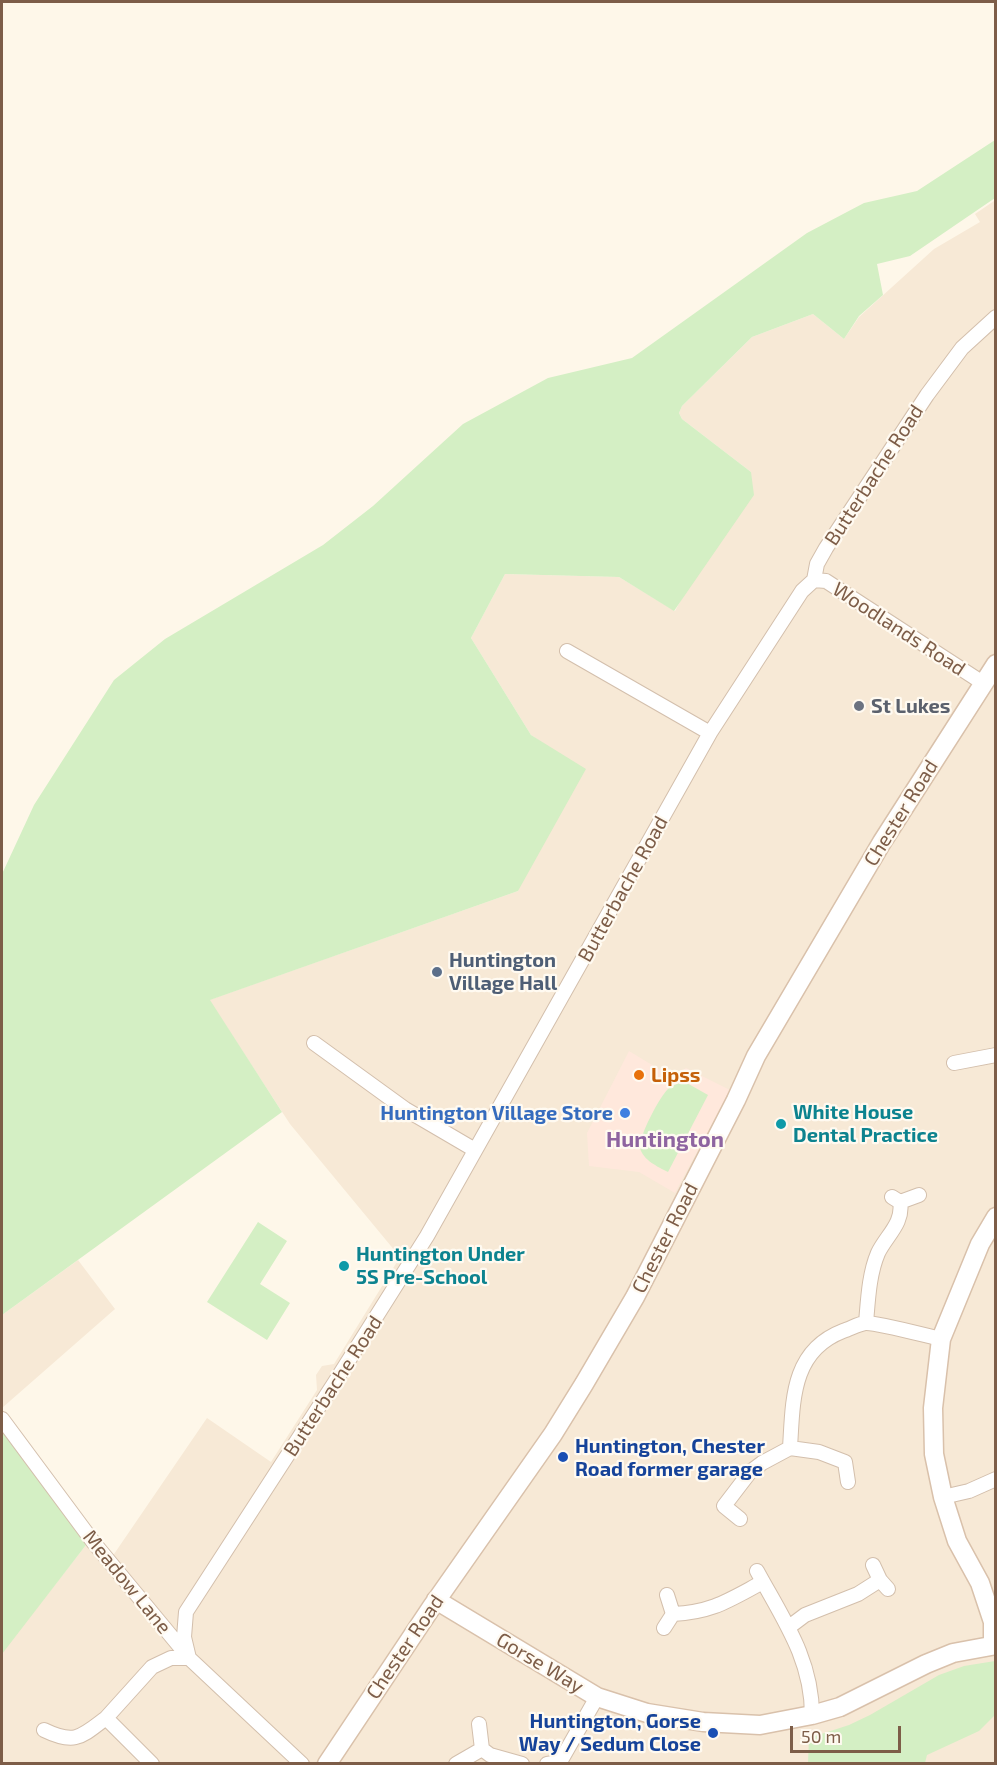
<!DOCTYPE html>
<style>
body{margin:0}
#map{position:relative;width:997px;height:1765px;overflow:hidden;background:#fef7e9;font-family:"Exo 2",sans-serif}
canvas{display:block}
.frame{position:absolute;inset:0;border:3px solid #7d5d48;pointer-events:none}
.scale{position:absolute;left:790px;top:1726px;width:111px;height:27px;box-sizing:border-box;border:3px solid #7d5d48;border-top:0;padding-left:8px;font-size:18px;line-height:21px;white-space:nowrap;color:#7d5d48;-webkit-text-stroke:4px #fffaf1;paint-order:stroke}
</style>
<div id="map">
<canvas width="997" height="1765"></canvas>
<div class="frame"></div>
<div class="scale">50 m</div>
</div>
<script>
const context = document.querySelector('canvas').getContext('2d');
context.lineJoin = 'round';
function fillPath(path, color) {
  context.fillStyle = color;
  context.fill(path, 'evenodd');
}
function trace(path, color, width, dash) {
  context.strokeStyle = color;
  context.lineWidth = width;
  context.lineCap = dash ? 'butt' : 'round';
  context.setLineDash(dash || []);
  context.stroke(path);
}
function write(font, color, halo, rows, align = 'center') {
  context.font = font + ' "Exo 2",sans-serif';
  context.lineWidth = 4.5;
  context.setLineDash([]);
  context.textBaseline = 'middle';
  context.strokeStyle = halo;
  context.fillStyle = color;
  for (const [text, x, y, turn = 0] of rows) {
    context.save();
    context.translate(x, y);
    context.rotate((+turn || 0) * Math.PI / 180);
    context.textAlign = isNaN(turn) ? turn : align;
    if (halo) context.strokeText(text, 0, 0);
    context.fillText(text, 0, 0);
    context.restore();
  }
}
fillPath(new Path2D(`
 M994 201 995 1763H2V1652L86 1545 104 1562 112 1557 207 1418 271 1462 317 1390 316 1375 322 1366 334 1364 400 1257 290 1124 209 1000 518 891 548 747 531 735 471 638 505 574 619 577 675 611 751 472 682 419 679 413 682 406 752 337 813 314 844 339 859 317 934 249 980 222 975 214Z
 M78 1260 115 1309 2 1408V1315Z`), '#f7e9d6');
fillPath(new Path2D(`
 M629 1051 672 1077 686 1068 730 1090 675 1193 639 1172 589 1166 587 1133Z`), '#ffe8dc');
fillPath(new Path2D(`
 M995 140V198L910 256 877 264 883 295 859 316 844 339 813 314 752 337 682 406 679 413 682 419 751 472 754 495 674 611 619 577 505 574 471 638 531 735 586 769 518 891 210 1000 282 1112 2 1315V874L34 805 114 680 165 639 323 545 373 506 463 424 548 378 632 358 807 233 864 203 917 191Z
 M685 1082 708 1095 668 1172C658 1167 643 1160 640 1148 638 1138 660 1096 668 1089 673 1085 678 1083 685 1082Z
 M258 1222 287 1241 260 1284 290 1303 267 1340 207 1302Z
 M2 1427 61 1506 86 1545 2 1654Z
 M995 1661V1715L979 1731 927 1755 925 1763H808L809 1738 849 1725 870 1715 939 1675 964 1666Z`), '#d4efc4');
const street = new Path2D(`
 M814 580 826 581 983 683
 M567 651 710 733
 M314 1043 405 1109 475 1150
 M954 1063 996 1055
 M900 1202 919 1195
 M866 1323C868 1300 869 1274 878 1253 886 1236 904 1223 900 1202L892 1197
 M2 1419 94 1543 186 1654
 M848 1482 845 1462 819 1452 790 1448C793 1401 791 1351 843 1331 850 1329 858 1324 865 1323 876 1322 927 1336 941 1339
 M943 1497 969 1491 996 1479
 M740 1519 724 1506 750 1472 762 1463 790 1448
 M873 1565 880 1580 888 1589
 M757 1571C783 1619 812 1659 812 1715
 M667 1595 673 1614
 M789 1627 805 1615 858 1594 880 1580
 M664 1628 673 1614C713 1612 729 1600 763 1582
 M479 1724 482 1749 490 1755 522 1764
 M44 1730C75 1745 81 1737 106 1718
 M152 1764 106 1718 152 1667 171 1658H189
 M302 1764 189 1658 184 1637 186 1612 335 1382 427 1236 710 733 802 591 814 580 817 564 826 548 927 395 962 348 996 317
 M456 1764 482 1749
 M547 1764 560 1762 597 1697`);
const secondary = new Path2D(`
 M436 1600 597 1697 647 1713 703 1722 760 1725 812 1715 840 1707 926 1664 953 1653 996 1645
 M993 1645V1622L980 1583 957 1541 943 1497 934 1454 933 1408 941 1339 980 1244 996 1217
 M327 1764 431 1608 553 1434 584 1384 635 1297 736 1100 756 1056 882 842 996 664`);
trace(street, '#d3bfac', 16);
trace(secondary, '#d9c1ab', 21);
trace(street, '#fff', 14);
trace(secondary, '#fff', 18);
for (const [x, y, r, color] of [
 [859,706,6,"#6b7280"],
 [437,972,6,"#5c6f8a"],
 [639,1075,6,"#e8710a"],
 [625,1113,6,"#3f7fe0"],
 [781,1124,6,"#0f9aa8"],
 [344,1266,6,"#0f9aa8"],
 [563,1457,6,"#1a4fb4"],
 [713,1733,6,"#1a4fb4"]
]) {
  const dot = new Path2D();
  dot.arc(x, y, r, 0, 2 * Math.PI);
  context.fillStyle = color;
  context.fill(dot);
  trace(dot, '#fffaf1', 2);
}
write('20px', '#7d5d48', '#fffaf1', [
 ["Butterbache Road",874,475,-57],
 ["Woodlands Road",899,629,33],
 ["Chester Road",901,813,-58],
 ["Butterbache Road",623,889,-61],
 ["Chester Road",665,1238,-63],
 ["Butterbache Road",333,1386,-57],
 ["Meadow Lane",127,1582,51],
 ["Chester Road",405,1647,-56],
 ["Gorse Way",540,1663,31]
]);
write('bold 20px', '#5b616d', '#fffaf1', [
 ["St Lukes",871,706]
], 'left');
write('bold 20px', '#4e5e75', '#fffaf1', [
 ["Huntington",449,960],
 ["Village Hall",449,983]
], 'left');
write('bold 20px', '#c56008', '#fffaf1', [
 ["Lipss",651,1075]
], 'left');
write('bold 20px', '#0d838f', '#fffaf1', [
 ["White House",793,1112],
 ["Dental Practice",793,1135],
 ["Huntington Under",356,1254],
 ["5S Pre-School",356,1277]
], 'left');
write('bold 20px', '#366cbe', '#fffaf1', [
 ["Huntington Village Store",613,1113]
], 'right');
write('bold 20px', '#164399', '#fffaf1', [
 ["Huntington, Chester",575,1446],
 ["Road former garage",575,1469],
 ["Huntington, Gorse",701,1721,"right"],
 ["Way / Sedum Close",701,1744,"right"]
], 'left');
write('bold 22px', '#8e64a0', '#fffaf1', [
 ["Huntington",665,1140]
]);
</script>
